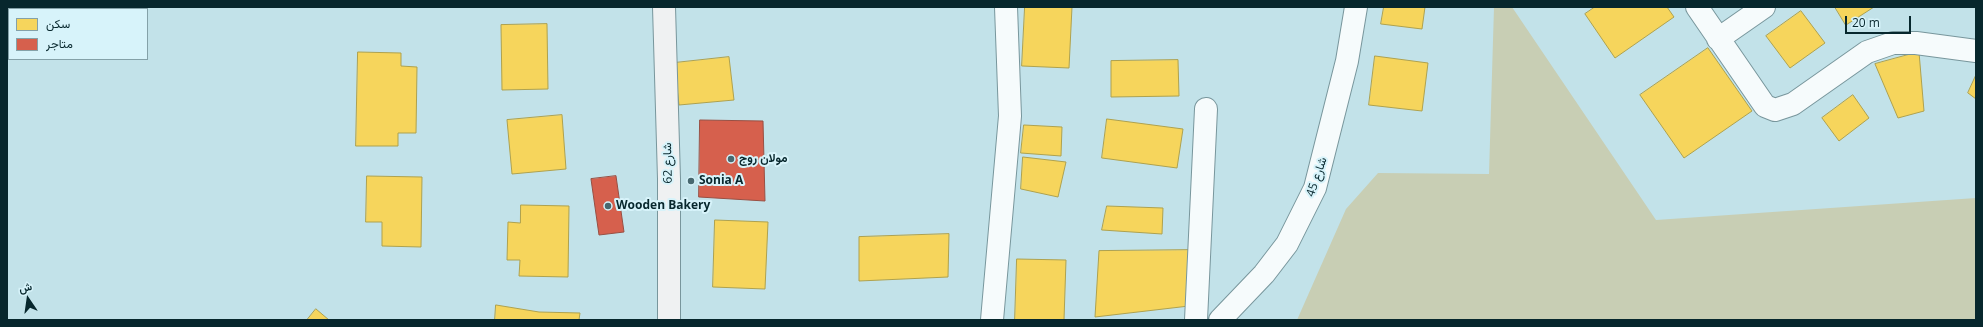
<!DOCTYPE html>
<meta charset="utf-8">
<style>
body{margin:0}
#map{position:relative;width:1983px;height:327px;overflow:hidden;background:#c2e2e9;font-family:"Open Sans",Vazirmatn,sans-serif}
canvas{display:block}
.frame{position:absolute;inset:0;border:8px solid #07272d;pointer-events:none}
.legend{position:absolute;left:8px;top:8px;width:140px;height:52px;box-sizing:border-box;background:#d7f3fa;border:1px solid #84a1a8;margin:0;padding:5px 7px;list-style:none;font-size:12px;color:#07272d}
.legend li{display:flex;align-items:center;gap:8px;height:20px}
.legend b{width:20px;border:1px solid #84a1a8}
.north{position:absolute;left:8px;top:279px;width:40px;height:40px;-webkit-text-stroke:3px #d7f3fa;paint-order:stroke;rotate:347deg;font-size:11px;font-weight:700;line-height:16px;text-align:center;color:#07272d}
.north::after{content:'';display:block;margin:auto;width:14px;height:18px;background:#07272d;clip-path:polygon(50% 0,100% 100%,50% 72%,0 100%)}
.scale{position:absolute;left:1845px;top:16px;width:66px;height:18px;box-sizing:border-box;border:2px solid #07272d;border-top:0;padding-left:5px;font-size:12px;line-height:14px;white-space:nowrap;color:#07272d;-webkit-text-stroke:3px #d7f3fa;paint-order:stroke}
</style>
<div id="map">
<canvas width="1983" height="327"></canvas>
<div class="frame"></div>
<ul class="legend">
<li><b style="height:11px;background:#f6d55c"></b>سكن</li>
<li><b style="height:11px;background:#d6604d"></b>متاجر</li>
</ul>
<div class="north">ش</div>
<div class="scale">20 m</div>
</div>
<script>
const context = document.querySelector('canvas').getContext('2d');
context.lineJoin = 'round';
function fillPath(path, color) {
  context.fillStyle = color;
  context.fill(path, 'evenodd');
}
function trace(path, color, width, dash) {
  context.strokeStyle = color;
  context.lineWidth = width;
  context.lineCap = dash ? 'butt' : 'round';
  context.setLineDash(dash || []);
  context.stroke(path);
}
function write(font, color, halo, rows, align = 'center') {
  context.font = font + ' "Open Sans",Vazirmatn,sans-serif';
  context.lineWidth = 4;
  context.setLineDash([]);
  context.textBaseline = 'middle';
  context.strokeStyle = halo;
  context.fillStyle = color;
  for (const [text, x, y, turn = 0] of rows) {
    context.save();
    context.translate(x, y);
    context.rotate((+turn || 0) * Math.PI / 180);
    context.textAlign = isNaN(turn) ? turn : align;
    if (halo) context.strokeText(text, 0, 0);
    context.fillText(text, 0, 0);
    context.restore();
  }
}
fillPath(new Path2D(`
 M1494 7H1512L1656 220 1976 198V320H1297L1346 209 1378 173 1489 174Z`), '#c8ceb4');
const homes = new Path2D(`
 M1025 7H1072L1069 68 1022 66Z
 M1384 7H1425L1422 29 1381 24Z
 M1595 7H1667L1674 17 1615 58 1585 14Z
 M1835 7H1874L1846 25Z
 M1801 11 1825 43 1790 68 1766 36Z
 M547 24 548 89 502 90 501 25Z
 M1708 48 1752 111 1684 158 1640 95Z
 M358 52 401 53V66L417 67 416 133H398V146H356Z
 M1919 52 1924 111 1898 118 1875 64Z
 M1375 56 1428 63 1422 111 1369 105Z
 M729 57 734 100 679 105 674 63Z
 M1178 60 1179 96 1111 97V61Z
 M1976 75V99L1968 93Z
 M1853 95 1869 118 1839 141 1822 118Z
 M562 115 566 169 512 174 507 120Z
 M1107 119 1183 129 1177 168 1102 158Z
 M1024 125 1062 127 1061 156 1021 153Z
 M1023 157 1066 162 1058 197 1021 189Z
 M367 176 422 177 421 247 382 246V222H366Z
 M521 205 569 206 568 277 519 276 520 260H507L508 222 520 223Z
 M1107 206 1163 208 1162 234 1102 230Z
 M715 220 768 222 765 289 713 287Z
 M949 234 948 277 859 281V237Z
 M1193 250 1189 306 1095 317 1099 251Z
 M1017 259 1066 260 1064 320H1015Z
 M496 305 539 312 580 313 579 320H495Z
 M316 309 329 320H307Z`);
fillPath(homes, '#f6d55c');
trace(homes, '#aea14e', 1);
const shops = new Path2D(`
 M700 120 763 121 765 201 699 197Z
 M616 176 624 232 599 235 591 179Z`);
fillPath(shops, '#d6604d');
trace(shops, '#984f43', 1);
const street = new Path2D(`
 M1697 7 1765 106 1775 110 1793 104 1867 52 1893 43H1916L1976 51
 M1718 39 1764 7
 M992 320 1010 116 1006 7
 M1196 320 1206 109
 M1220 320 1264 274 1287 244 1315 188 1347 61 1356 7`);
const secondary = new Path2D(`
 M664 7 669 179V320`);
trace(street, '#78969c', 24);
trace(secondary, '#78969c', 24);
trace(street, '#f6fbfc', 22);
trace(secondary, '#eff1f2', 22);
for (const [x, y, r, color] of [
 [731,159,4,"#48686f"],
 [691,181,4,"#48686f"],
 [608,206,4,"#48686f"]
]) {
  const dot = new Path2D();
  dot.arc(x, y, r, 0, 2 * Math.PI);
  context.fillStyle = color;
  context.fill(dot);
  trace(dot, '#d7f3fa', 1.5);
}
write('bold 12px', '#07272d', '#d7f3fa', [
 ["مولان روج",739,159],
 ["Sonia A",699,181],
 ["Wooden Bakery",616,206]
], 'left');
write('12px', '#07272d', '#d7f3fa', [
 ["شارع 62",668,163,-91],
 ["شارع 45",1317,177,-71]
]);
</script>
